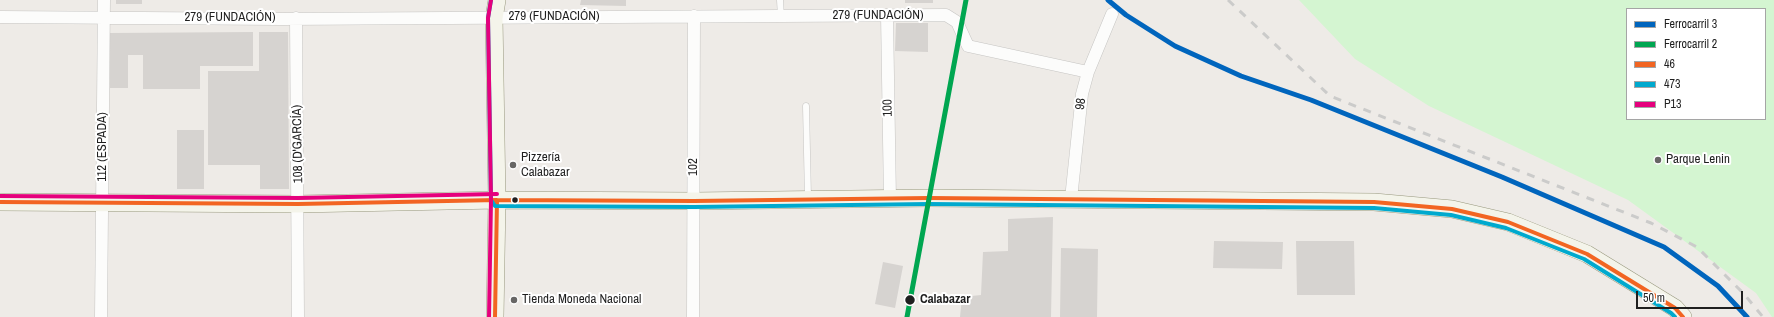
<!DOCTYPE html>
<meta charset="utf-8">
<style>
body{margin:0}
#map{position:relative;width:1774px;height:317px;overflow:hidden;background:#eeebe7;font-family:"Archivo Narrow",sans-serif}
canvas{display:block}
.legend{position:absolute;left:1626px;top:8px;width:140px;height:112px;box-sizing:border-box;background:#fff;border:1px solid #a5a5a5;margin:0;padding:5px 7px;list-style:none;font-size:12px;color:#1f1f1f}
.legend li{display:flex;align-items:center;gap:8px;height:20px}
.legend b{width:20px;border:1px solid #a5a5a5}
.scale{position:absolute;left:1636px;top:291px;width:107px;height:18px;box-sizing:border-box;border:2px solid #1f1f1f;border-top:0;padding-left:5px;font-size:12px;line-height:14px;white-space:nowrap;color:#1f1f1f;-webkit-text-stroke:3px #fff;paint-order:stroke}
</style>
<div id="map">
<canvas width="1774" height="317"></canvas>
<ul class="legend">
<li><b style="height:5px;background:#0065bd"></b>Ferrocarril 3</li>
<li><b style="height:5px;background:#00a651"></b>Ferrocarril 2</li>
<li><b style="height:5px;background:#f26522"></b>46</li>
<li><b style="height:5px;background:#00a9ce"></b>473</li>
<li><b style="height:5px;background:#e5007d"></b>P13</li>
</ul>
<div class="scale">50 m</div>
</div>
<script>
const context = document.querySelector('canvas').getContext('2d');
context.lineJoin = 'round';
function fillPath(path, color) {
  context.fillStyle = color;
  context.fill(path, 'evenodd');
}
function trace(path, color, width, dash) {
  context.strokeStyle = color;
  context.lineWidth = width;
  context.lineCap = dash ? 'butt' : 'round';
  context.setLineDash(dash || []);
  context.stroke(path);
}
function write(font, color, halo, rows, align = 'center') {
  context.font = font + ' "Archivo Narrow",sans-serif';
  context.lineWidth = 4;
  context.setLineDash([]);
  context.textBaseline = 'middle';
  context.strokeStyle = halo;
  context.fillStyle = color;
  for (const [text, x, y, turn = 0] of rows) {
    context.save();
    context.translate(x, y);
    context.rotate((+turn || 0) * Math.PI / 180);
    context.textAlign = isNaN(turn) ? turn : align;
    if (halo) context.strokeText(text, 0, 0);
    context.fillText(text, 0, 0);
    context.restore();
  }
}
fillPath(new Path2D(`
 M1299 0H1774V317H1772L1756 293 1628 200 1429 106 1355 59ZM1627 9H1765V119H1627Z`), '#d4f5d1');
fillPath(new Path2D(`
 M116 0H142V4H116Z
 M581 0H626V6L580 5Z
 M905 0H933V3H905Z
 M896 23H928V52L895 51Z
 M253 32V66H200V89H143V55H128V88H110V33Z
 M259 32H288L289 189H260V165H208V71H259Z
 M177 130H204V189H177Z
 M1053 217 1051 317H960L962 297 981 295 983 252 1008 251V219Z
 M1214 241 1283 242 1282 269 1213 268Z
 M1296 241H1354L1355 295H1297Z
 M1061 248 1098 249 1097 317H1060Z
 M883 262 903 266 895 308 875 304Z`), '#d6d3d0');
const lane = new Path2D(`
 M780 0 781 17
 M806 106 808 198`);
const street = new Path2D(`
 M887 15 890 200
 M0 17 282 19 946 15 957 22 968 46 1088 72
 M296 18 298 317
 M1071 199 1082 94 1088 72 1112 14
 M101 317 104 0
 M693 317 694 16`);
const secondary = new Path2D(`
 M0 202 298 204 497 200 694 201 929 198 1374 202 1452 209 1508 222 1587 254 1675 308 1683 317
 M495 317 497 200 494 18 497 0`);
trace(lane, '#c6c5c3', 7);
trace(street, '#c6c5c3', 13);
trace(secondary, '#98987e', 18);
trace(lane, '#fcfcfb', 6);
trace(street, '#fcfcfb', 12);
trace(secondary, '#f4f4ea', 17);
trace(new Path2D(`
 M1228 0 1330 96 1651 223 1697 247 1744 294 1763 317`), '#cbcbca', 3, [8, 8]);
trace(new Path2D(`
 M0 202 298 204 497 200 694 201 929 198 1374 202 1452 209 1508 222 1587 254 1675 308 1683 317
 M495 317 497 200`), '#f26522', 4);
trace(new Path2D(`
 M491 0 488 18 491 200 495 206 694 207 929 204 1374 208 1451 215 1506 228 1584 259 1671 313 1675 317`), '#00a9ce', 4);
trace(new Path2D(`
 M0 196 298 198 497 194
 M489 317 491 200 488 18 491 0`), '#e5007d', 4);
trace(new Path2D(`
 M1108 0 1126 15 1175 46 1241 76 1311 100 1502 177 1664 247 1718 286 1747 317`), '#0065bd', 5);
trace(new Path2D(`
 M907 317 966 0`), '#00a651', 5);
for (const [x, y, r, color] of [
 [1658,160,4,"#676665"],
 [513,165,4,"#676665"],
 [515,200,3.5,"#1f1f1f"],
 [514,300,4,"#676665"],
 [910,300,5.5,"#1f1f1f"]
]) {
  const dot = new Path2D();
  dot.arc(x, y, r, 0, 2 * Math.PI);
  context.fillStyle = color;
  context.fill(dot);
  trace(dot, '#fff', 1.5);
}
write('13px', '#1f1f1f', '#fff', [
 ["279 (FUNDACIÓN)",878,16],
 ["279 (FUNDACIÓN)",554,17],
 ["279 (FUNDACIÓN)",230,18],
 ["98",1081,104,-83],
 ["100",888,108,-91],
 ["108 (D'GARCÍA)",298,144,-91],
 ["112 (ESPADA)",103,147,-90],
 ["102",694,167,-90]
]);
write('13px', '#1f1f1f', '#fff', [
 ["Pizzería",521,158],
 ["Calabazar",521,173],
 ["Parque Lenin",1666,160],
 ["Tienda Moneda Nacional",522,300]
], 'left');
write('bold 13px', '#1f1f1f', '#fff', [
 ["Calabazar",920,300]
], 'left');
</script>
